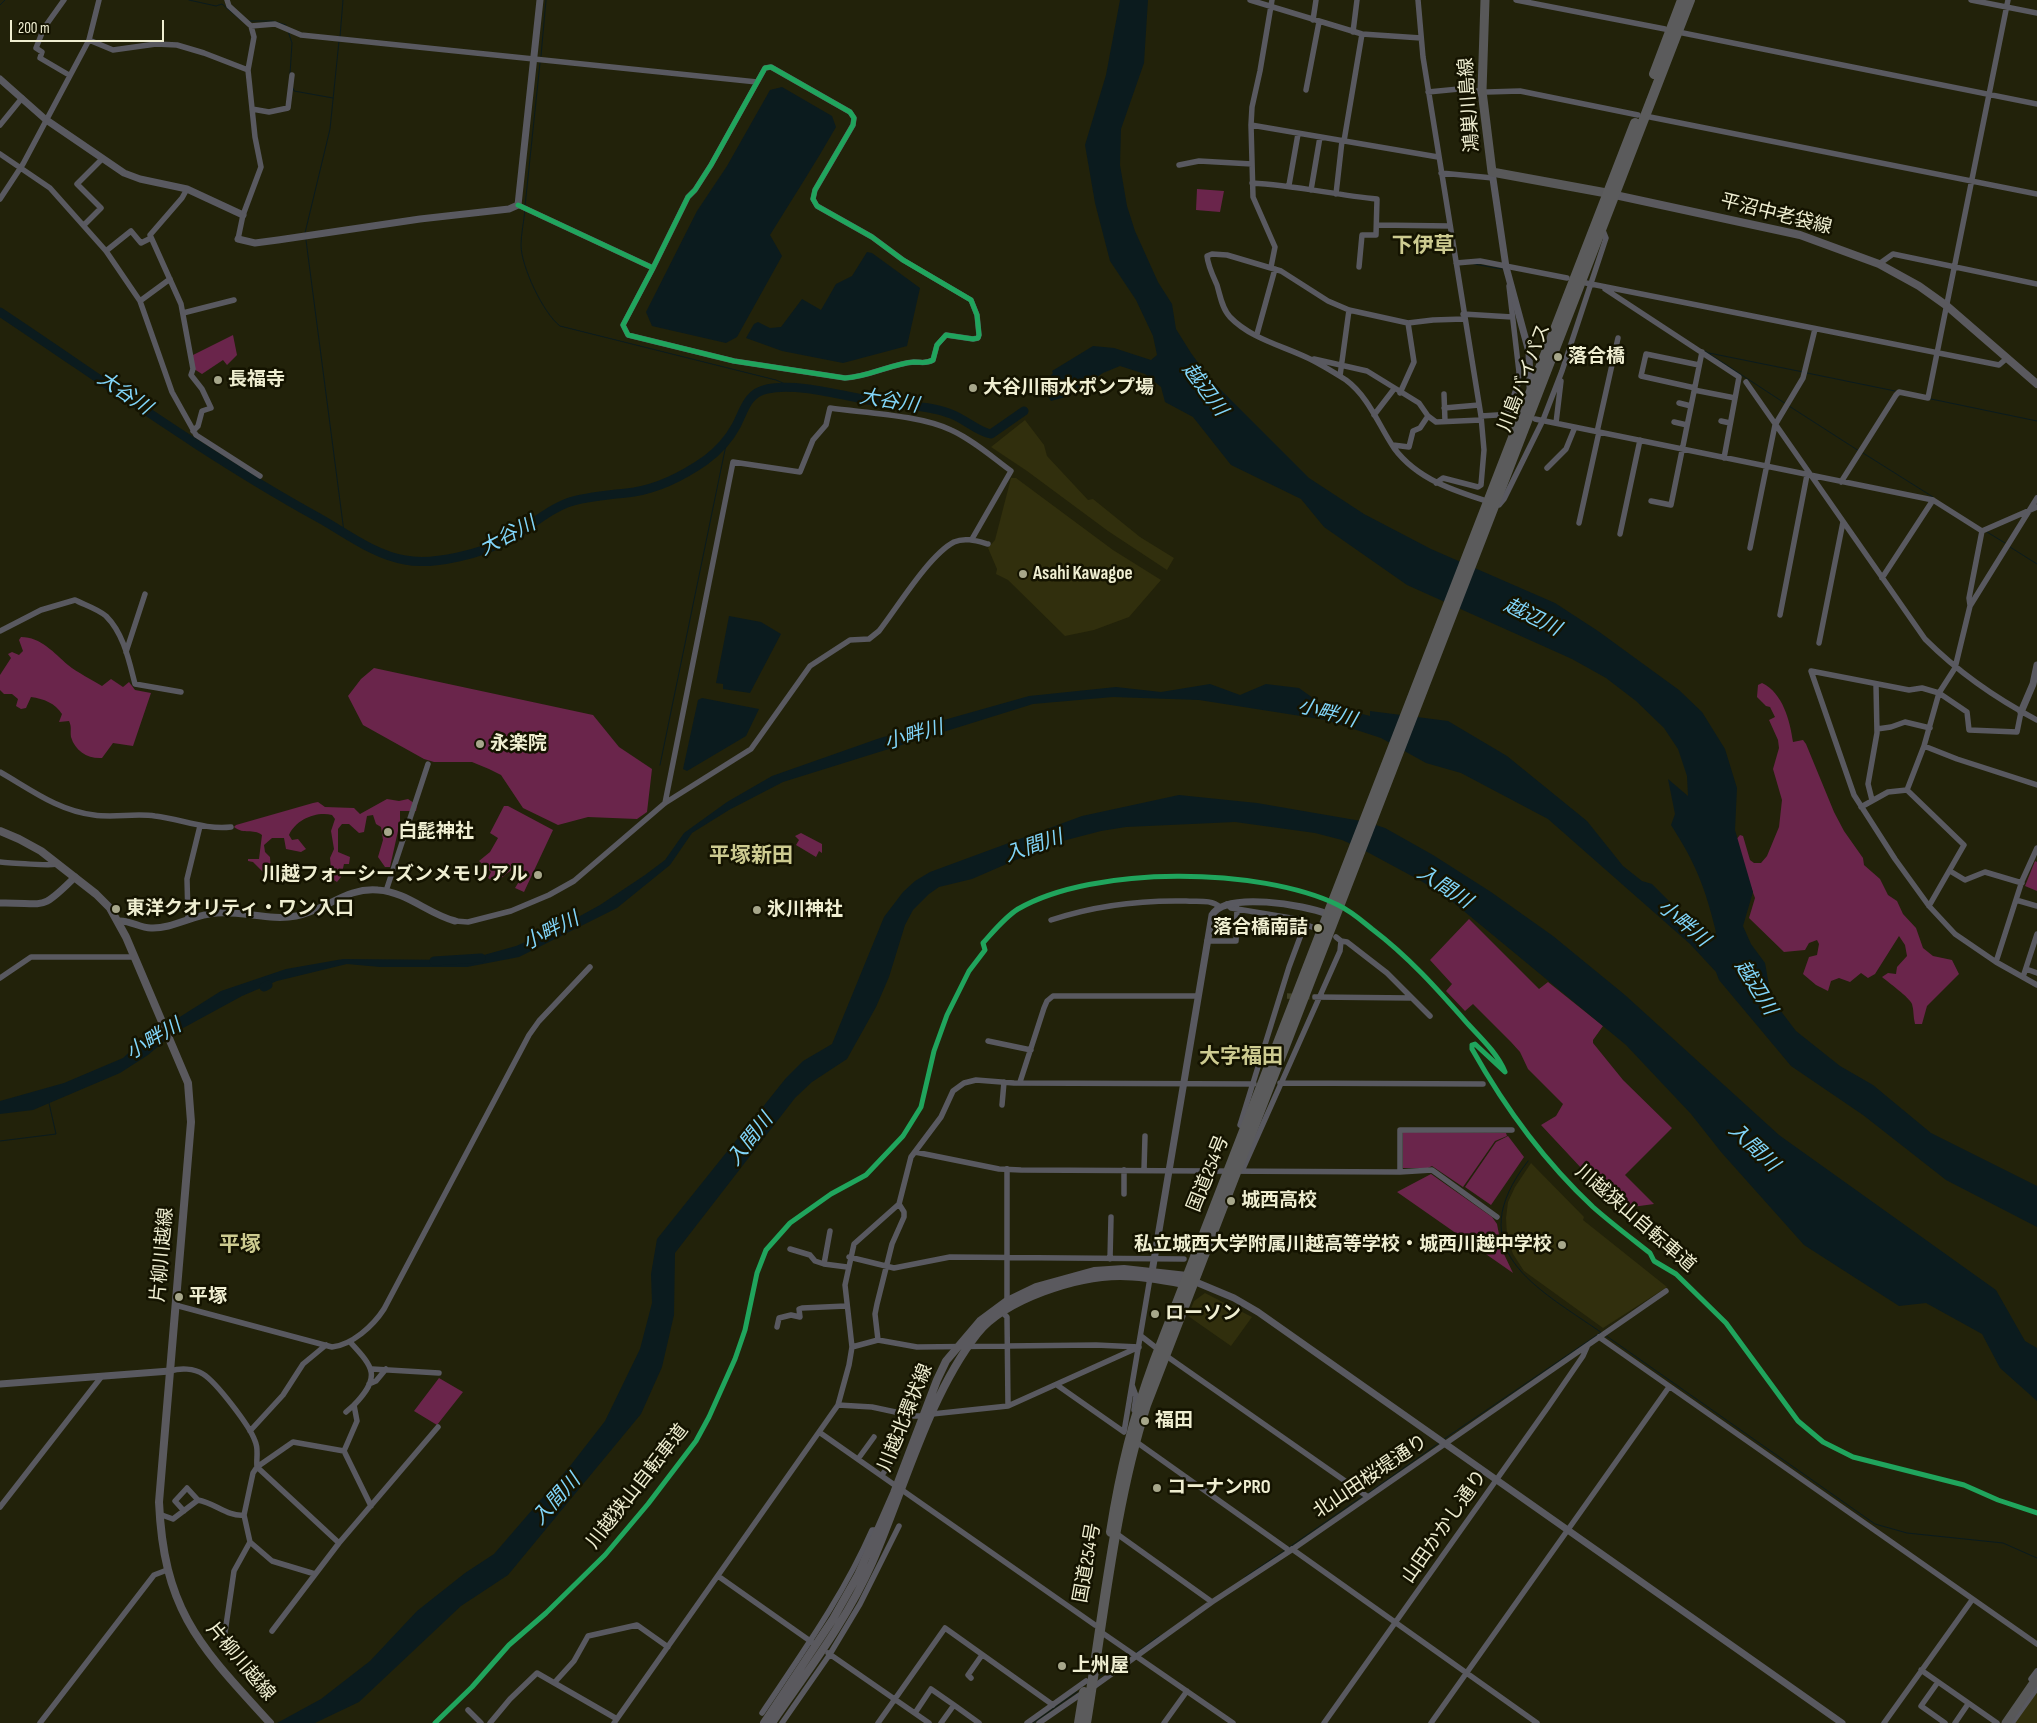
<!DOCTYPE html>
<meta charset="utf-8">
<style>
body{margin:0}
#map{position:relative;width:2037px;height:1723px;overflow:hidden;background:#22220a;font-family:"Sofia Sans Condensed",sans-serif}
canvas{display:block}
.scale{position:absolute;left:10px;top:20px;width:154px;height:22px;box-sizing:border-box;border:2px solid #efeed1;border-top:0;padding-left:6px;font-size:15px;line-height:18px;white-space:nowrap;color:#efeed1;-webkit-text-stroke:4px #141300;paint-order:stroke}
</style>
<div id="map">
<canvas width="2037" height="1723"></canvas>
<div class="scale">200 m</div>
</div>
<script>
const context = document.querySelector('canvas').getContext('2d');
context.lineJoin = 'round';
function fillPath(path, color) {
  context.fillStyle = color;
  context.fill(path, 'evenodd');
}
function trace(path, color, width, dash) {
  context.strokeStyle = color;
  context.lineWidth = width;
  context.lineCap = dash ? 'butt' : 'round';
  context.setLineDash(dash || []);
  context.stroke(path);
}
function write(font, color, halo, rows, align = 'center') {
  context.font = font + ' "Sofia Sans Condensed","Noto Sans JP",sans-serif';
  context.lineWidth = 5;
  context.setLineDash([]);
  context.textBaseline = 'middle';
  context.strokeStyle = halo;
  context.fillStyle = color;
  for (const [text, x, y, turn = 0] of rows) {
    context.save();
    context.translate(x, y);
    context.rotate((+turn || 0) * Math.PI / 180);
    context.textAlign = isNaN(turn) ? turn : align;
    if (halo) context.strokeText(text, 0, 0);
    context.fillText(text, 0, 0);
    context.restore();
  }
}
fillPath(new Path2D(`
 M1025 420 1044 445 1047 456 1088 500 1093 499 1140 537 1174 558 1167 570 1108 531 1027 471 991 447Z
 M1011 478H1016L1113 550 1161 580 1129 617 1094 630 1065 636 1008 580 996 574 997 569 988 548 995 540Z
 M1531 1163 1584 1217 1583 1220 1667 1287 1603 1328 1524 1271 1513 1254 1507 1236 1506 1218 1508 1202 1515 1187Z
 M1205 1293 1252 1317 1231 1346 1188 1316 1194 1301Z
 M2037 1690V1723H2014Z`), '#312f0d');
fillPath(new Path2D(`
 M1197 189 1224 191 1220 212 1196 210Z
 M233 335 237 355 227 365 223 360 202 374 194 369 191 356Z
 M21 637C41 637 54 653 68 665 78 673 91 679 102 686L111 679 123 687 129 682 135 690 151 693 133 746 113 743 102 758C88 759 75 751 71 737 70 731 72 727 69 721L59 722 62 714C55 703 44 699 31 697L26 708 21 709 16 706 18 699 12 694H4L0 690V675L11 658 8 654 12 652 19 655 23 651 19 640Z
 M374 668 593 715 619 747 652 769 647 812 637 819 588 817 558 825 523 808 501 775 489 769 472 762H434L424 759 363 725 348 696 361 679Z
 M1762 683C1783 693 1790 721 1793 742L1803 740 1806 744 1834 812 1844 831 1863 858 1864 865 1880 879 1888 895 1897 901 1903 914 1916 928 1923 948 1933 956 1952 960 1959 974 1927 1006 1922 1024H1915C1913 1017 1914 1010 1912 1004 1909 997 1889 983 1882 977L1888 973 1896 974 1897 967 1907 956 1905 945 1899 936 1875 974 1868 978 1861 973 1850 982 1839 978 1831 981 1828 991 1816 985 1803 974 1809 957 1817 955 1819 944 1817 940 1809 943 1805 950 1784 952 1749 918 1755 898 1734 842 1740 835 1743 836 1750 860 1754 863H1761L1767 856 1779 827 1782 800 1773 769 1779 748 1778 740 1769 720 1775 717 1770 707 1766 706 1757 697 1758 685Z
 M387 799 399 801 408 799 417 805 416 811H400V822L390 867H385L378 857 383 840 381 827 376 824 373 815 367 816 364 832 359 833 349 824H342L338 829V852L350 857 349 864H344L341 877 337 882 332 879 330 858 334 849 331 831 335 819 332 815C317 811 296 819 289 835L292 840 298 839 306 849 301 852 286 849 284 838H272L264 845 265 852 270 857 271 872 279 873V877L267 876 253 862 248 861V859H259L262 835C253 828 244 835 234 827L236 825 313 803 318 802 325 807 354 808 360 814Z
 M504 806H508L553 830 524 892 515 888 523 875 515 867 495 883 488 878 491 872 479 861 490 852 498 838 490 833Z
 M801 833 822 844V853L819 851 816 857 796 845 799 840 795 836Z
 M2035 861 2037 862V891L2025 886Z
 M1469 919 1539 989 1548 982 1603 1026 1593 1040V1043L1623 1080 1672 1128 1625 1175 1654 1204 1625 1208 1583 1170 1541 1125 1556 1116 1563 1104 1528 1069 1520 1052 1511 1042 1473 1004 1465 1011 1446 991 1452 984 1430 960Z
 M1403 1132 1506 1133 1507 1136 1495 1141 1463 1187 1432 1166 1428 1168H1403Z
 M1508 1136 1524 1157 1491 1205 1465 1187 1496 1142Z
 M1431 1174 1492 1217 1497 1224 1502 1250 1513 1273 1397 1192Z
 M439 1378 463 1392 437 1425 414 1411Z`), '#6a254b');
fillPath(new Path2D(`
 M1120 0H1148L1144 63 1121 129 1120 165 1127 206 1135 231 1158 282 1172 304 1176 329 1191 353 1210 379 1309 478 1364 514 1431 549 1555 603 1598 631 1679 690 1702 712 1725 749 1737 788 1735 830 1753 892 1743 926 1751 944 1765 963 1770 991 1780 1010 1796 1031 1840 1066 1873 1085 1931 1133 2037 1186V1227L1946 1180 1863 1115 1791 1066 1719 980 1716 972 1690 944 1548 819 1461 773 1426 763 1381 738 1326 720 1199 700 1113 697 1033 704 783 782 729 810 692 833 670 865 617 908 519 957 467 967H380L347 964 277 981 242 996 174 1033 148 1055 120 1073 33 1110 0 1114V1101L64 1083 123 1058 140 1042 221 991 286 969 343 959 466 960 516 946 560 927 600 905 645 875 665 860 684 833 727 802 772 776 880 738 1029 696 1116 687 1161 692 1210 684 1240 695 1266 684 1299 688 1320 703 1370 716V711L1448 721 1507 756 1587 821 1623 866 1642 881 1652 884 1703 935 1709 938 1714 936 1716 932C1705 887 1696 864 1671 825L1675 814 1668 779 1688 796 1687 776 1678 749 1664 728 1636 701 1606 678 1572 659 1407 585 1324 527 1301 499 1231 465 1193 417 1165 402 1161 387 1145 374 1120 366 1103 373 1069 396 1051 401 1041 386 1053 373 1052 371 1093 346 1114 348 1151 360 1157 355 1153 336 1136 300 1110 261 1095 203 1085 145 1106 75Z
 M782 87 832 116 836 127C815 164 792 199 770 235L782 256 737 337 726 343 652 326 646 312 697 211 727 166 770 90Z
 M867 252 872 253 920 288 907 346 843 363 782 351 746 338 754 324 758 322 770 328 781 327 802 299 821 310 836 284 852 276Z
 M729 616 761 622 781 634 750 693 723 689V684L716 683Z
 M702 698 759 709 746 736 687 771 683 769 698 700Z
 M1179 795 1257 803 1367 822 1385 828 1433 855 1491 892 1553 936 1625 995 1779 1135 1996 1290 2025 1341 2037 1348V1401L2000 1368 1982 1334 1926 1303 1899 1306 1804 1245 1721 1152 1691 1114 1626 1045 1448 898 1421 881 1358 847 1342 840 1315 833 1235 822 1126 827 1101 831 1055 843 972 879 939 887 929 894 913 910 905 925 889 977 876 1007 847 1059 812 1082 795 1098 675 1253 674 1315 662 1367 641 1414 508 1575 461 1606 359 1702 315 1723H277L321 1699 370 1661 417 1611 465 1573 494 1554 570 1466 605 1421 640 1349 652 1303 651 1274 657 1239 786 1078 803 1061 832 1044 884 917 903 892 915 881 930 872 1082 816Z`), '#0b1b1e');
trace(new Path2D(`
 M189 0 216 6 222 4 242 21
 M0 5 5 0
 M248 21H273L286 25
 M288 31 292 43 290 74
 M340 37 343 0
 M541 56 546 0
 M293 88 294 91 333 98
 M525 206 540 63
 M525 210C524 221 521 234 521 245 521 266 543 313 560 326L776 380 792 387
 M305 233 330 129 339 41
 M306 240 344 532
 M1474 264 1502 269
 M1705 351 1786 404
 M1709 353 1803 372
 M1807 373 1895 391
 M1931 399 2037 421
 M1789 406 1859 451
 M1863 453 1933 497
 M1987 532 2005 543
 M2010 547 2037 564
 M660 765 727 440
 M0 1141 56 1134 49 1103
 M1528 1161C1459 1250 1536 1287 1602 1333
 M1605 1335 1875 1524 1907 1533 2003 1543 2037 1558
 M1444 1439 1600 1333
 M1367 1494 1439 1443
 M1288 1548 1363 1496
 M1245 1577 1285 1550
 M1136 1653 1159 1636
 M1100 1676 1130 1656
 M1033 1723 1077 1692`), '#0b1b1e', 1);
trace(new Path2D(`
 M0 312C105 382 208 457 319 518 346 533 374 555 405 560 433 566 484 553 509 539 529 528 545 511 567 503 587 496 612 495 634 492 659 488 686 474 706 460 718 451 729 439 736 426 744 411 747 393 767 389 797 382 847 397 879 402 903 406 928 405 951 414 965 419 978 432 991 434L1024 411
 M434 961 481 958
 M264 987 268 985`), '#0b1b1e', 9);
trace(new Path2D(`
 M1287 996 1315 997`), '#414128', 5.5, [5.5, 3]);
trace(new Path2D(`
 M64 0 44 28 36 48 42 52 40 58 69 75
 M227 0 229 6 251 26 254 37 248 70 255 137 261 167 243 215 238 239
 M1250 0 1362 34 1421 38
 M1418 0 1423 57 1481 416 1484 450 1481 485 1478 487 1443 478 1436 483
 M1516 0 1665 29 1670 32
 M1971 0 2037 13
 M1313 20 1316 0
 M251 26 275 24 301 35 757 82
 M1353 32 1357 0
 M1678 32 2037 104
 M89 40 113 50 156 44 177 45 204 53 248 70
 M1306 90 1319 22
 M1428 92 1459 89 1487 92 1520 91 1638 115
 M252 109 269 112 288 108 292 75
 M1645 116 2037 194
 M0 125 22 98
 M1251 125 1438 157
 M1344 141 1362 34
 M0 154 50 188 106 251 140 301 172 392 196 435 260 476
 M1179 165 1199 161 1252 164
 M1441 173 1493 178
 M1252 183C1294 185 1335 195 1377 199L1376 235H1362L1359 267
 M1289 185 1298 134
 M187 189 182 198 150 235 181 304 193 369 191 375 202 389 211 408 202 411 198 426 193 431
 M1311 190 1320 137
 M1336 194 1342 141
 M0 199 23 164 89 40 99 0
 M518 205 653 268 623 325 628 335 734 361 845 378C869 377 890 364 914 362 922 362 926 364 933 360L937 345 946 335 973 339 978 338 979 335 977 315 971 300 903 260 872 237 817 206 813 199 815 190 853 125 854 118 850 112 771 67 765 68 711 165 695 190 688 197 653 268
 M84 225 101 208 77 184 102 159
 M1377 225 1450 226
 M106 251 131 231 141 243 151 238
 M1456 263 1480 261 1567 278
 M1879 264 1893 254 2037 284
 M1271 267 1275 247 1253 197 1251 125 1252 107 1260 71 1272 0
 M1586 283 1999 365 2007 358
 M1605 289 1739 377 1724 458
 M140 301 170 279
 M183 313 234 300
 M1463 314 1512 317
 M1464 319 1433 320 1408 323 1349 310 1328 301 1281 271 1227 255 1212 254 1207 256C1208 266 1213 276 1217 285 1220 295 1222 309 1230 317 1251 339 1284 346 1310 359 1322 365 1335 373 1346 380 1369 397 1379 426 1394 448 1419 482 1461 493 1499 505L1504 499 1543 420 1562 371 1606 238 1602 228
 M1257 334 1275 269
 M1314 359 1367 371 1419 403 1428 416 1436 422 1481 420
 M1340 376 1349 310
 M1746 382 1925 639C1958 672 1995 698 2037 720
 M1695 388 1641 376 1646 354 1699 365
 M1694 390 1735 398
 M1400 393 1414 362 1408 323
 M1444 394 1445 421
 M1679 403 1691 406
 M1444 408 1479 405
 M1507 414 1518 384 1519 372 1509 286
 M1374 415 1394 389
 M1481 416 1513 414
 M1535 419 1933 500 1882 578
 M1721 421 1730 423
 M1674 422 1687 425
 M1556 423 1561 381
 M1597 432 1618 338
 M1393 445 1409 447 1413 431 1420 428 1428 416
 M1547 468 1566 449 1575 427
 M1841 482 1896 395 1899 392 1928 398 2008 0
 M1933 500 1982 531
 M1651 501 1671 505 1702 352
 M1579 523 1599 432
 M1982 531 2037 507
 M1620 534 1640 440
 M1750 548 1775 425 1803 378 1815 329
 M1970 605 1969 598 1982 531
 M1780 615 1807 475
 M0 631 41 610 75 600C85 605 98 609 106 616 124 634 129 661 135 684L181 692
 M1819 643 1843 522
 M126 652 145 594
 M2021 712 2017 732 1969 730 1967 712 1939 693 1922 688 1909 690 1811 671 1854 795 1895 859 1929 906 1955 934 1996 962 2037 985
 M1877 729 1891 727 1905 722 1930 728
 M1924 746 1957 759 2037 785
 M0 772C30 789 58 811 94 815 114 818 135 813 155 816 181 819 205 830 231 827
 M1907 790 1964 845 1929 906
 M1872 800 1868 784 1877 733 1876 685
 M665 803 733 462 800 472 813 440 826 425 830 408C865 413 920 415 951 430 973 440 992 457 1011 471L972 539
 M1861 807 1888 792 1907 790 1924 746 1939 693 1955 668 1970 606 2037 498
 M0 862C7 863 55 866 58 864
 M1950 871 1965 880 1985 872 2022 883
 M386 891 428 764
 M2016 900 2037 906
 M1227 904 1231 908 1303 920 1305 924 1312 927
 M188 918 187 879 200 826
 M1051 920C1096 905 1139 900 1186 901 1197 902 1211 899 1220 907
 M455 921 468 922 511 911 549 895 574 881 665 803 751 749 810 666 850 640 869 639 879 631C897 608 929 555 954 542 965 537 977 541 988 544
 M1207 941H1236L1237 908
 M1341 941 1347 942 1387 973 1430 1016
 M1996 962 2022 881 2037 848
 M2026 969 2037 973
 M2023 977 2037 934
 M0 978 31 957H135
 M1315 997 1412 998
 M988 1041 1031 1050
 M1020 1082 1044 1008 1047 1001 1053 996H1198
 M1280 1083 1483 1084
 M1002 1105 1004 1082
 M1246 1128 1240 1125 1289 967 1305 924
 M915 1152 999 1169 1021 1170 1400 1172 1432 1170 1497 1217
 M1124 1170V1194
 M1144 1170 1145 1136
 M1242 1171 1340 951 1341 941 1336 937
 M1400 1172V1130H1512
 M830 1231 824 1264 847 1267
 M790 1249 810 1255 815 1261 824 1264
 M849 1257 894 1268 950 1257 1184 1259
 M1110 1259 1111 1217
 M1007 1301V1169
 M175 1305 332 1347C352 1345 373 1326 384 1309L529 1035 539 1021 590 967
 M1003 1313 1007 1317 1008 1406
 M777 1327 779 1318 791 1315 800 1317 799 1309 802 1308 846 1306
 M1141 1336 1159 1350
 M1599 1337 2037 1644
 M878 1340 875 1314 877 1304 892 1244 904 1217V1212L899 1204
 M852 1347 878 1340 917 1347 1096 1345 1139 1347
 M1165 1355 1368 1497
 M372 1369 439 1373
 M170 1371C180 1368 194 1368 203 1374 216 1382 250 1426 255 1441 259 1449 256 1458 257 1467L339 1543
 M369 1384 376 1381 386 1369
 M1057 1385 1124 1432 1150 1278
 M1132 1385 1136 1396 1134 1410
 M838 1405 872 1407 914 1416H923
 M346 1412 354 1405
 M932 1414 1008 1406 1139 1347
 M250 1431 283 1395 303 1364 326 1345
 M819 1432 896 1486
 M1135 1441 1290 1551
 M344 1451 357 1421 354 1405C382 1376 373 1367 350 1342
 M858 1459 874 1437
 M882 1475 896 1455
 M902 1490 1095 1625
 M0 1507 102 1376
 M184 1511 175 1501 187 1488 198 1500
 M159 1514 173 1519 198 1500C215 1503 228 1517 244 1515L250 1542 234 1571 223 1646
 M244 1515 253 1473 257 1467 293 1442 344 1451 371 1506
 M1117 1534 1212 1602
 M250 1542 272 1561 315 1574
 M1292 1549 1537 1723
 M718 1576 813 1643
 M272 1631 339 1543 438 1427
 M1101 1632 1233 1723
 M828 1653 929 1723
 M1921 1670 1997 1723
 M971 1678 968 1675 982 1655
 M2031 1679 2037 1671
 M555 1682 574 1661 588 1636 637 1625 668 1647
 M1938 1682 1921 1706 1945 1723
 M1092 1688 1212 1602 1290 1551 1666 1291
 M468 1710 481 1723
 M762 1713C802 1653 843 1596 872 1530H878
 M915 1713 931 1689 954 1705
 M40 1723 154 1575 167 1570
 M490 1723 510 1699 537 1673 617 1719
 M614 1723 838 1405 849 1365 852 1347 845 1285 854 1244 899 1204 911 1157 941 1117 953 1091 964 1083 976 1080 1014 1083 1254 1084
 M782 1723 830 1654 860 1604 899 1526
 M878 1723 945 1628 1053 1705
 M941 1723 954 1705 979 1723
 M1027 1723 1086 1681
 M1039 1723 1084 1692
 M1164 1723 1187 1691
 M1324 1723 1548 1407 1583 1356 1587 1347
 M1431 1723 1669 1387
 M1884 1723 1972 1600
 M1955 1723 1968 1704
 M2012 1723 2037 1688`), '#595960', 5.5);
trace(new Path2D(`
 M0 79 45 119 124 173 140 179 187 189 243 215
 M1492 172 1506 267 1529 352 1530 387
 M238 239 255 243 278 240 420 219 509 209 518 205 540 0
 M2021 712 2033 684 2037 665
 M0 903C46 902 39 913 75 877
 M118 921C131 920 139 928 151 928 173 929 194 914 217 913 243 911 271 921 296 916 326 910 347 887 378 890 407 892 428 914 455 921
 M1152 1272 1212 915C1226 891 1305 905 1327 914
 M1191 1280 1234 1298 1258 1312 1842 1723
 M0 1384 170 1371`), '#595960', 7);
trace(new Path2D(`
 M1615 195 1800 235 1879 264 1919 286 1947 306 2037 384
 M0 831 19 839 41 851 96 894 110 908 126 937 188 1083 191 1122 159 1502C164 1612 200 1646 270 1723
 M764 1723 833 1619 858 1575 894 1493 937 1380 946 1361 980 1321 1007 1301 1036 1287 1094 1271 1124 1269 1187 1276
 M772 1723C807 1672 847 1620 872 1563 904 1490 928 1397 977 1334 1005 1299 1077 1276 1120 1276 1142 1276 1163 1280 1184 1284`), '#5a595e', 8);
trace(new Path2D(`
 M1485 0 1482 91 1492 172 1612 194
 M2006 1723 2037 1678`), '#585859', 9);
trace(new Path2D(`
 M1654 74 1682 0
 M1111 1532C1121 1469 1133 1420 1155 1360L1635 123
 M1079 1723 1084 1692
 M1086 1723C1103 1619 1114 1505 1146 1405L1690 0`), '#5b5b5c', 10);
trace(new Path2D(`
 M518 205 653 268 623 325 628 335 734 361 845 378C869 377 890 364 914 362 922 362 926 364 933 360L937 345 946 335 973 339 978 338 979 335 977 315 971 300 903 260 872 237 817 206 813 199 815 190 853 125 854 118 850 112 771 67 765 68 711 165 695 190 688 197 653 268
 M1472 1045V1049C1504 1106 1545 1162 1593 1207 1611 1223 1631 1238 1650 1253L1654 1261 1676 1274 1726 1323 1798 1421 1823 1442 1853 1457 1964 1485 1998 1500 2037 1513
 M435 1723 472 1687 509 1645 546 1613 605 1555 648 1504 696 1441 709 1417 735 1359 745 1330 757 1273 766 1250 790 1223 831 1194 866 1175 903 1136 921 1107 934 1051 947 1015 969 971 985 950 983 943C993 932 1005 917 1018 909 1094 865 1260 867 1338 905 1351 911 1361 920 1372 929 1409 957 1438 990 1468 1024 1481 1038 1498 1054 1505 1072L1475 1044 1472 1045`), '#20a55d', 5);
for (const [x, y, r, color] of [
 [1558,357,5,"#a7a78b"],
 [218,380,5,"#a7a78b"],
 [973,388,5,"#a7a78b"],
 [1023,574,5,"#a7a78b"],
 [480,744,5,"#a7a78b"],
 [388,832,5,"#a7a78b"],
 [538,875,5,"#a7a78b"],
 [116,909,5,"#a7a78b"],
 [757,910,5,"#a7a78b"],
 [1318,928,5,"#a7a78b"],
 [1231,1201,5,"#a7a78b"],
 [1562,1245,5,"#a7a78b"],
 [179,1297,5,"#a7a78b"],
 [1155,1314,5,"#a7a78b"],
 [1145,1421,5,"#a7a78b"],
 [1157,1488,5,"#a7a78b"],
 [1062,1666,5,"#a7a78b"]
]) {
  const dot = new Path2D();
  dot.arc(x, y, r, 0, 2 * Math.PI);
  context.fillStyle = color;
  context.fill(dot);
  trace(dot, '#141300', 2);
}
write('19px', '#efeed1', '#141300', [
 ["鴻巣川島線",1470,105,-94],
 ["平沼中老袋線",1776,215,14],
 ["川島バイパス",1525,378,-69],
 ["国道254号",1209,1174,-68],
 ["川越狭山自転車道",1635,1219,41],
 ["片柳川越線",163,1255,-85],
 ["川越北環状線",906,1418,-68],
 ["北山田桜堤通り",1371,1477,-34],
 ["川越狭山自転車道",638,1487,-52],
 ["山田かかし通り",1445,1527,-55],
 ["国道254号",1088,1563,-80],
 ["片柳川越線",240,1662,50]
]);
write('bold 19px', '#efeed1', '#141300', [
 ["落合橋",1568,357],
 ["長福寺",228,380],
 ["大谷川雨水ポンプ場",983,388],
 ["Asahi Kawagoe",1033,574],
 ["永楽院",490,744],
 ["白髭神社",398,832],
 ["川越フォーシーズンメモリアル",528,875,"right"],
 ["東洋クオリティ・ワン入口",126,909],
 ["氷川神社",767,910],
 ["落合橋南詰",1308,928,"right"],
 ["城西高校",1241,1201],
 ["私立城西大学附属川越高等学校・城西川越中学校",1552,1245,"right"],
 ["平塚",189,1297],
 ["ローソン",1165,1314],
 ["福田",1155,1421],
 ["コーナンPRO",1167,1488],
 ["上州屋",1072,1666]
], 'left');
write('italic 20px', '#81d5f9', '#141300', [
 ["越辺川",1204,390,53],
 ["大谷川",124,394,34],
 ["大谷川",889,402,9],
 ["大谷川",508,537,-28],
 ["越辺川",1532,618,26],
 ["小畔川",1327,714,15],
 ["小畔川",914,736,-16],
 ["入間川",1034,847,-19],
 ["入間川",1444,888,33],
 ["小畔川",1683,924,40],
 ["小畔川",551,932,-27],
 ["越辺川",1755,988,58],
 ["小畔川",154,1040,-31],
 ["入間川",751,1140,-52],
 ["入間川",1753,1148,43],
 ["入間川",557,1500,-48]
]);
write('bold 21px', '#cdcb90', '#141300', [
 ["下伊草",1423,247],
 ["平塚新田",751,857],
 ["大字福田",1241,1058],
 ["平塚",240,1246]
]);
</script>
